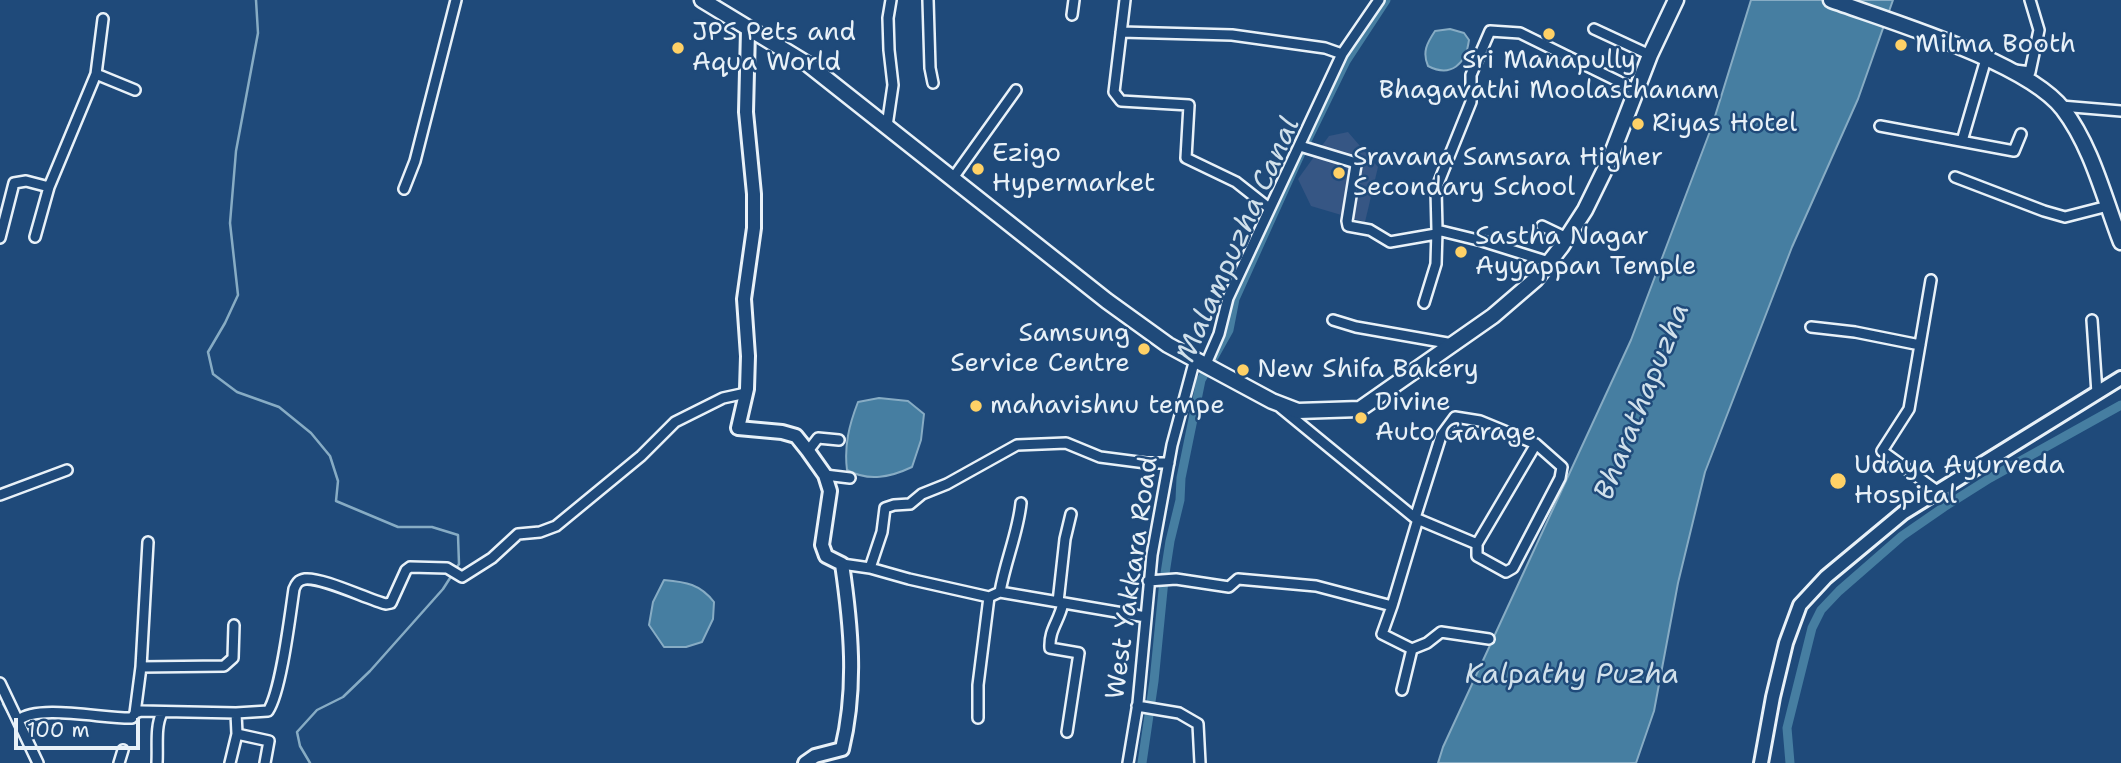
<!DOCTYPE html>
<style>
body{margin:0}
#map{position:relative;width:2121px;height:763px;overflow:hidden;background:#1f4a7a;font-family:"Shantell Sans",sans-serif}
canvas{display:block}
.scale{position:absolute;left:14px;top:718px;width:126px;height:32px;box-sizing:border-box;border:4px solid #e8f1f8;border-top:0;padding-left:9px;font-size:21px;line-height:24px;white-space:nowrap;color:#e8f1f8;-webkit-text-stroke:5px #1f4a7a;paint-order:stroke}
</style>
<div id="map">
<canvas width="2121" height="763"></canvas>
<div class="scale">100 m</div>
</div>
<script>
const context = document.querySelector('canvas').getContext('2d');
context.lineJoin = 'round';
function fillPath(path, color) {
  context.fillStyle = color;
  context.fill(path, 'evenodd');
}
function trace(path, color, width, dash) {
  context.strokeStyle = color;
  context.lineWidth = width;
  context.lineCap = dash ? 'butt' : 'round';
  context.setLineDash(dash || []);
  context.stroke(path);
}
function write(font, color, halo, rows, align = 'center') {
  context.font = font + ' "Shantell Sans",sans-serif';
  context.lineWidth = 5;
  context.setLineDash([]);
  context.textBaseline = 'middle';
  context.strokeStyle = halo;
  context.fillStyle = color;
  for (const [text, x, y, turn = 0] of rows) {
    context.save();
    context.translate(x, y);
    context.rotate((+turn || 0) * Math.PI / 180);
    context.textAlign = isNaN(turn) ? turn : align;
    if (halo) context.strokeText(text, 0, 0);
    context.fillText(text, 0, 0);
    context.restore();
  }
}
fillPath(new Path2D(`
 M1348 132 1378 167 1365 222 1311 206 1298 179 1329 136Z`), '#365684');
const water = new Path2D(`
 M1751 0H1893L1858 99 1792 247 1705 472 1678 583 1654 711 1636 763H1438L1443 747 1631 340 1712 126Z
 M1450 29 1464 33 1469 40C1466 64 1451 78 1428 66 1422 52 1427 43 1435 31Z
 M879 398 908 401 924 414 921 440 912 467C891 477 869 482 847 470 844 446 849 425 858 402Z
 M664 580C686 582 700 584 714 602L713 619 702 642 686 647H664L649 625 653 602Z`);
fillPath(water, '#467ea1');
trace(water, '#87acc4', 2);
trace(new Path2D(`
 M256 0 258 33 236 151 230 223 238 295 225 323 208 352 213 374 237 392 279 407 311 433 330 456 338 481 336 501 398 527H432L458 535 459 564 443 589 370 671 343 697 317 710 297 732 300 746 310 763
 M3 704 17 729
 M24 744 32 763`), '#87acc4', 2.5);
trace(new Path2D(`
 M1142 763 1154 681 1164 580 1170 541 1180 500 1181 478 1201 380 1229 330 1235 299 1301 153 1346 61 1386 0
 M1790 763 1787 728 1812 628 1821 610 1839 591 1902 536 1944 507 1990 478 2121 405`), '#467ea1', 9);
const street = new Path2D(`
 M928 0 930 68 933 83
 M1125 0 1114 92 1121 101 1189 105 1186 158 1236 182 1269 208
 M1072 15 1074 0
 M1594 29 1650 55
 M1121 32 1232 35 1325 48 1342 54
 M2015 70 2030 72 2039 30 2030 0
 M96 74 135 90
 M2061 106 2121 111
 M887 126 893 85 889 50 888 18 891 0
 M1880 126 2014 151 2021 134
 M1962 141 1986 59
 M1300 146 1353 162 1356 165 1347 221 1348 226 1370 230 1390 242 1436 234
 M1955 177 2044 211 2065 217 2108 206
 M953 178 1016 90
 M404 189 415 161 456 0
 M1542 226 1567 238
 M35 237 49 187 96 74 103 19
 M0 238 14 183 26 181 49 187
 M1549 262 1482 241 1437 230 1436 189 1471 102V75L1490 31 1520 33 1636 90
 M1931 280 1909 409 1882 451 1937 491
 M1424 303 1436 264 1437 230
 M1333 320 1356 327 1453 344
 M2092 320 2097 393
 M1811 327 1855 332 1920 345
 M1206 364 1219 334 1228 298 1342 54 1379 0
 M1281 408 1415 518 1477 544 1536 444
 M808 451 818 438 839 440
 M825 475 850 478
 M0 495 67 470
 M1415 518 1441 436 1455 417 1480 421 1536 444 1562 467 1560 478 1513 568 1506 572 1477 556V544
 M842 564 870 568 909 579 989 597 1000 592 1146 617
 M870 568 882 532 885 508 894 505 910 504 922 494 947 484 1017 445 1066 443 1100 457 1146 463H1169
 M1148 581 1176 579 1229 587 1238 579 1316 586 1392 606 1418 519
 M1000 592C1005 562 1018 533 1021 503
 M1058 602 1065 539 1071 514
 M1063 603C1059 622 1049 629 1050 648L1079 653 1067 732
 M1392 606 1382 634 1412 649 1427 643 1441 632 1489 639
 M141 667 224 666 233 658 234 625
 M0 683 38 763
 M1402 690 1412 649
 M1137 706 1179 713 1198 724 1200 763
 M135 713 141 667 148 542
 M978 718V685L989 597
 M19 720C38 704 105 719 132 718L135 713 141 711 236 713 268 711C281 692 290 616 294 589 296 584 298 580 305 579 322 577 367 599 386 604L391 603 406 570 410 567 447 568 462 577 492 558 518 534 540 532 556 526 641 456 675 422 723 398 746 393
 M237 734 269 741 265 763
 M119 763 123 750
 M157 763C158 747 155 726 162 713
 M230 763 237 734 236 713
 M1128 763 1138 703 1152 555 1172 445 1195 359`);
const secondary = new Path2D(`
 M748 30 746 112 754 194V228L744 299 748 356 747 389 738 428 782 432 796 436 808 451 825 475 830 491 822 545 826 556 842 564C851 625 857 688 842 749L815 756 805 763
 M1761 763 1773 697 1786 643 1800 605 1826 577 1903 513 2121 378`);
const primary = new Path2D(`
 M702 0 809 65 1107 301 1168 345 1272 401 1298 411 1360 409 1493 316 1536 279 1561 247 1585 210 1609 161 1650 55 1676 0
 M1831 0C1889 21 2027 62 2063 109 2092 147 2104 198 2121 242`);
trace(street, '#e8f1f8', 14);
trace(secondary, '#e8f1f8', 18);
trace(primary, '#e8f1f8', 19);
trace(street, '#1f4a7a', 9);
trace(secondary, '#1f4a7a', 12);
trace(primary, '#1f4a7a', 14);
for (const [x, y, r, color] of [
 [1549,34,7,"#ffd166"],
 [1901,45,7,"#ffd166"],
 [678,48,7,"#ffd166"],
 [1638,124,7,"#ffd166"],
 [978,169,7,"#ffd166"],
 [1339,173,7,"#ffd166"],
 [1461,252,7,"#ffd166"],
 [1144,349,7,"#ffd166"],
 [1243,370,7,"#ffd166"],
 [976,406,7,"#ffd166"],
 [1361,418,7,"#ffd166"],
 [1838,481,9,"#ffd166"]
]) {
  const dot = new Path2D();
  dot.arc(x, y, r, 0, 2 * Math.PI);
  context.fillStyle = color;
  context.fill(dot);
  trace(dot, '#1f4a7a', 2.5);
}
write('26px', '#e8f1f8', '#1f4a7a', [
 ["JPS Pets and",692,33],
 ["Aqua World",692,63],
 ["Milma Booth",1915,45],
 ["Sri Manapully",1549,61,"center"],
 ["Bhagavathi Moolasthanam",1549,91,"center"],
 ["Riyas Hotel",1652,124],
 ["Ezigo",992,154],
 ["Hypermarket",992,184],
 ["Sravana Samsara Higher",1353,158],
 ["Secondary School",1353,188],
 ["Sastha Nagar",1475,237],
 ["Ayyappan Temple",1475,267],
 ["Samsung",1130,334,"right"],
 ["Service Centre",1130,364,"right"],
 ["New Shifa Bakery",1257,370],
 ["Divine",1375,403],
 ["Auto Garage",1375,433],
 ["mahavishnu tempe",990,406],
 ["Udaya Ayurveda",1854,466],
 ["Hospital",1854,496]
], 'left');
write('26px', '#e8f1f8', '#1f4a7a', [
 ["West Yakkara Road",1133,578,-82]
]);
write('italic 28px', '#d0e0eb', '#1f4a7a', [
 ["Malampuzha Canal",1239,240,-66],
 ["Bharathapuzha",1643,402,-68],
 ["Kalpathy Puzha",1572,676]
]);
</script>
